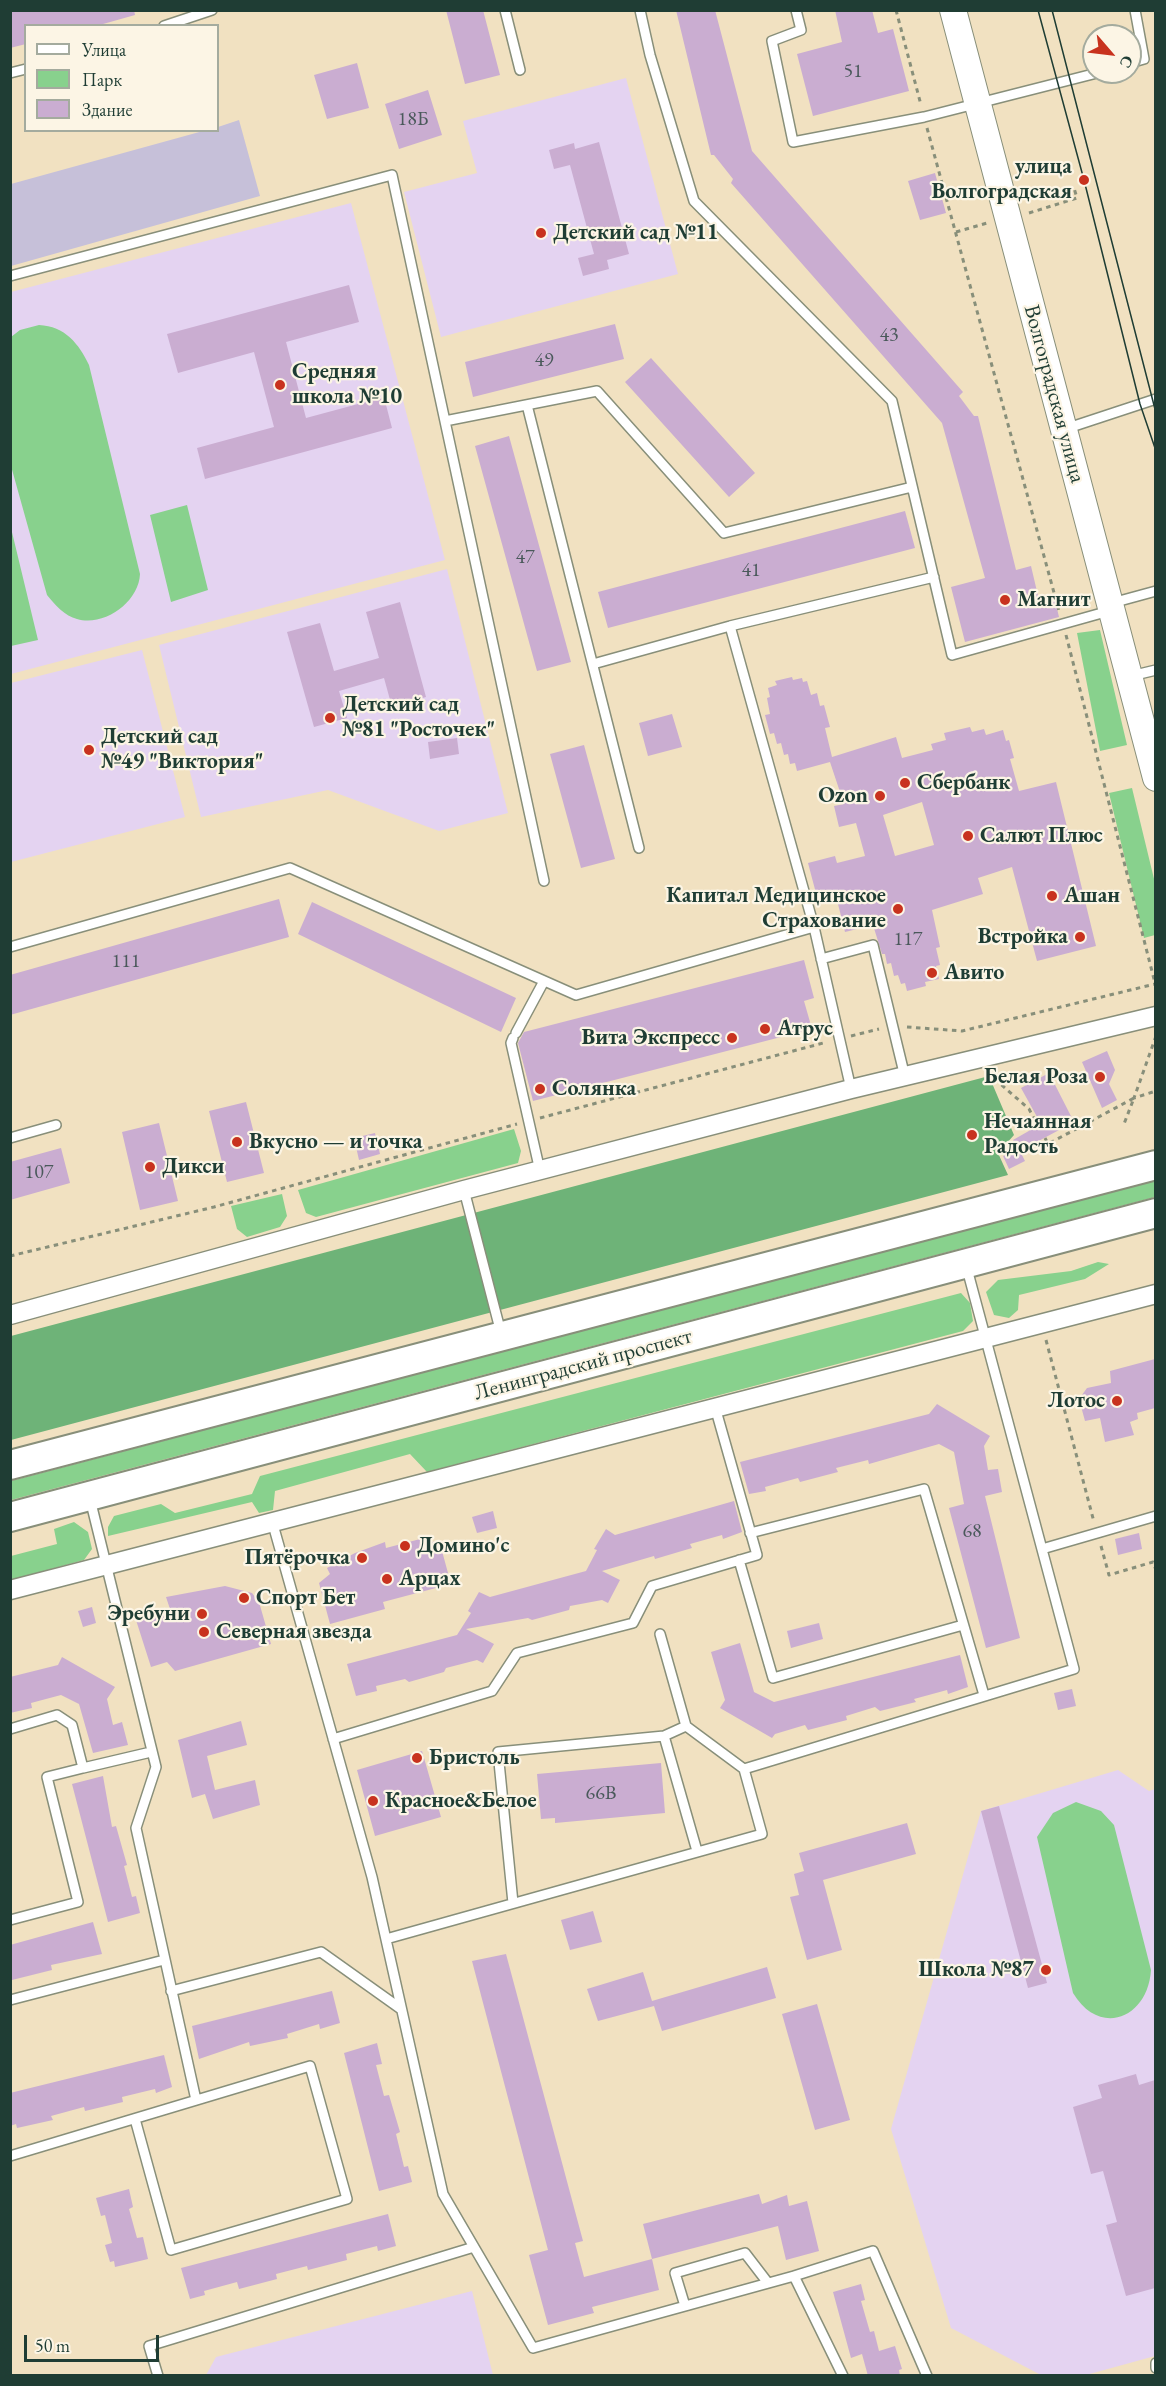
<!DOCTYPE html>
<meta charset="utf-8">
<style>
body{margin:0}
#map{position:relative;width:1166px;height:2386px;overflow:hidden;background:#f1e1c1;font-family:"EB Garamond",serif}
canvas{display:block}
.frame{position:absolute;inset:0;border:12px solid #1f3d34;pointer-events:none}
.legend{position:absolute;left:24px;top:24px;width:195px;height:108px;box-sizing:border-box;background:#fcf5e5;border:2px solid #a4ab9e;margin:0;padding:8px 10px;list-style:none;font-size:18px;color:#1f3d34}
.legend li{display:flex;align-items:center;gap:12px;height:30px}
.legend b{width:30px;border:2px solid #a4ab9e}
.north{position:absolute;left:1082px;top:24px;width:60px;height:60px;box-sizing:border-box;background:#fcf5e5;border:2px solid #a4ab9e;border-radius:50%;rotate:118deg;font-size:16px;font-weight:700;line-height:24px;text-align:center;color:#1f3d34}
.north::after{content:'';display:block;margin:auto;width:21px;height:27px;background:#c8321e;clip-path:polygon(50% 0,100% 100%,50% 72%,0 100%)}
.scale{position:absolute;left:24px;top:2335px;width:135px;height:27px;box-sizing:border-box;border:3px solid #1f3d34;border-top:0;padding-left:8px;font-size:18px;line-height:21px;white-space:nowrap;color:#1f3d34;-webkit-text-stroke:4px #fcf5e5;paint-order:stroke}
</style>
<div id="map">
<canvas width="1166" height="2386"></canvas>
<div class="frame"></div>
<ul class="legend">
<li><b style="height:8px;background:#fff"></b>Улица</li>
<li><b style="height:16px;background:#88d18d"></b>Парк</li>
<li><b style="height:16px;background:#caadd1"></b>Здание</li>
</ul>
<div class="north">С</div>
<div class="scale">50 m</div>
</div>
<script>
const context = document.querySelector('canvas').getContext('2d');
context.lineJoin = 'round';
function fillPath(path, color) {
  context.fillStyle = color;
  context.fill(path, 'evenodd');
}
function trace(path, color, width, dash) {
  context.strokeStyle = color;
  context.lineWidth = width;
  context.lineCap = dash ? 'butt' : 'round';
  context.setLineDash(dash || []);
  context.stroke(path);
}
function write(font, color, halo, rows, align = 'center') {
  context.font = font + ' "EB Garamond",serif';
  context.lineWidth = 4.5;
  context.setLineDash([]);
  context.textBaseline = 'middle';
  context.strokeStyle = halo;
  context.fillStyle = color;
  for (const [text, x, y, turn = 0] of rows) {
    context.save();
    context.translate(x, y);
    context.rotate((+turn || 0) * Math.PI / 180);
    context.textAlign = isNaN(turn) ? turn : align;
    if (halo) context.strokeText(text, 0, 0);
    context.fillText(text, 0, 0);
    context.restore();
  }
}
fillPath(new Path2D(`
 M626 78 678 274 441 337 404 192 477 173 463 121Z
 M351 203 445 560 11 674V292Z
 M447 569 508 813 439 831 328 790 201 817 159 645Z
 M142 650 185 817 11 862V683Z
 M1118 1770 1149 1791 1155 1789V2356L1086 2375H1041L951 2328 891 2129 981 1811Z
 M472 2291 493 2375H206L216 2357Z`), '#e4d3f1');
fillPath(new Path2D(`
 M239 120 260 196 11 266V184L203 131 218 130V127Z`), '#c6c0d9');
fillPath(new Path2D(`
 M39 325C65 326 79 344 89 365L140 574C139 602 104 627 77 619 65 616 55 605 47 595L11 466V337L20 330Z
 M187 505 208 590 171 602 150 515Z
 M11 528 38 640 11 646 10 528Z
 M1100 630 1127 745 1100 751 1077 633Z
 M1132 788 1155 883V935L1144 938 1109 793Z
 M514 1129 521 1151 518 1163 316 1217 306 1213 298 1190Z
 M1155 1179V1197L11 1500V1481Z
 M282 1194 287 1216 280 1227 247 1237 237 1229 231 1206Z
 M1098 1262 1109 1264 1085 1279 1019 1295 1018 1310 1009 1318 994 1315 986 1292 998 1280 1071 1271Z
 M961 1293 970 1303 973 1321 963 1331 427 1472 410 1454 275 1491 273 1510 259 1513 252 1502 108 1536V1527L114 1516 161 1504 175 1513 252 1494 260 1476Z
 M74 1522 88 1532 92 1549 84 1560 11 1580V1556L57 1544 54 1529Z
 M1076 1802 1101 1811 1114 1825 1151 1970C1148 2018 1100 2038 1073 1993L1037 1837 1053 1813Z`), '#88d18d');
fillPath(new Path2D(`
 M989 1076 1014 1135 998 1153 1008 1175 11 1440V1336Z`), '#6eb378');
fillPath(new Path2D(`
 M10 10H134L135 15 96 26H26V44L10 48Z
 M446 10H483L500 75 465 84Z
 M676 10H715L752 151 963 392 959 396 974 416H978L1016 570 1031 566 1039 600 1054 596 1059 617 965 642 951 587 985 578 942 423 731 183 733 179 714 155H711Z
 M835 10H872L878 33 893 29 909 91 813 116 797 54 842 42Z
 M357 63 369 108 327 119 314 75Z
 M428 90 442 135 399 149 385 104Z
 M599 142 629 254 607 260 609 269 583 276 578 258 594 254 570 165 554 169 549 150 574 143 575 149Z
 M935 173 946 213 920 220 908 181Z
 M349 285 359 322 286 342 306 418 384 397 392 428 205 479 197 448 274 427 254 352 178 373 167 334Z
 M615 324 624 359 473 397 465 362Z
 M651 358 755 473 729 497 625 382Z
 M509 436 571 662 537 671 475 446Z
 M905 511 915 548 608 628 598 592Z
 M400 602 426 697 392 707 384 678 339 691 347 718 314 727 287 632 320 623 334 671 379 658 366 612Z
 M792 677 793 680 802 678 803 682 807 681 811 695 817 693 820 706 824 705 830 727 825 728 832 757 896 737 902 758 933 750 931 744 946 740 944 733 970 727 972 732 984 729 986 735 1003 730 1006 741 1009 740 1014 758 1010 759 1019 791 1056 782 1096 946 1037 961 1012 867 978 878 983 894 932 910 940 947 936 948 940 965 936 966 939 979 925 982 926 986 907 991 905 983 901 984 898 975 894 976 891 963 887 964 885 954H882L873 925 845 932 836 896 830 898 829 894 817 897 808 863 835 856 837 863 865 856 856 823 839 827 834 806 844 804 830 762 797 771 795 763 790 764 788 754 784 755 781 743 777 744 774 733 770 734 765 715 770 714 767 698 770 697 768 688 777 685 775 681ZM922 802 934 845 895 856 883 815Z
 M672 714 682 747 648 756 639 723Z
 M457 738 459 754 430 759 428 742Z
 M584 745 615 859 581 868 550 754Z
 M279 899 289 937 10 1015V975Z
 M312 902 516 998 501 1032 298 934Z
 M804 960 814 998 804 1001 812 1029 533 1101 518 1043 524 1032Z
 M1107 1051 1115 1070 1109 1084 1117 1100 1102 1108 1082 1062Z
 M1049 1073 1074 1122 1020 1151 1025 1161 1009 1169 1003 1156 1018 1149 1013 1140 1041 1124 1021 1088Z
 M246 1102 264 1173 227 1182 209 1111Z
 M159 1123 178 1201 140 1210 122 1132Z
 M375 1133 380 1154 359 1160 354 1138Z
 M61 1148 70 1183 10 1200V1162Z
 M1155 1359V1408L1137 1413 1138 1419 1130 1422 1134 1435 1105 1442 1100 1418 1085 1421 1079 1399 1087 1388 1111 1383 1110 1371Z
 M937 1404 990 1436 984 1446 988 1470 998 1469 1002 1492 985 1496 1020 1638 986 1648 949 1508 964 1504 954 1452 939 1444 869 1464 868 1460 836 1468 838 1472 800 1482 798 1478 765 1487 766 1491 749 1494 740 1462 929 1414Z
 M734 1501 742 1532 723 1539 722 1535 690 1544 692 1548 655 1559 654 1556 602 1571 620 1580 608 1603 602 1600 570 1606 569 1610 532 1620 528 1618 466 1629 494 1644 483 1663 477 1660 446 1668 444 1672 409 1682 405 1679 376 1686 377 1691 356 1696 347 1664 457 1635 471 1613 468 1611 479 1592 490 1597 586 1571 597 1550 594 1549 606 1529 615 1535Z
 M493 1511 497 1528 477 1533 472 1517Z
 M1139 1533 1142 1549 1118 1555 1115 1539Z
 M424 1538 426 1544 439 1540 451 1584 383 1602 385 1609 330 1624 319 1583 330 1574 327 1568 355 1553 385 1542 386 1548Z
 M225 1586 252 1593 259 1602 271 1644 175 1671 167 1662 151 1667 136 1620 170 1609 166 1597Z
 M92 1607 96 1623 83 1627 78 1611Z
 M819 1623 823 1639 791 1648 787 1631Z
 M740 1643 754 1692 774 1702 960 1655 968 1687 948 1694 947 1690 914 1699 916 1702 880 1711 875 1707 846 1716 847 1720 808 1730 805 1725 775 1734 772 1738 720 1708 725 1700 711 1652Z
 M62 1657 115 1687 107 1699 113 1725 122 1722 128 1745 93 1753 79 1704 61 1695 31 1703 32 1708 10 1713V1677L58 1665Z
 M1072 1689 1076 1706 1058 1710 1054 1693Z
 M241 1721 247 1745 207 1756 215 1790 255 1780 260 1805 213 1819 205 1794 192 1798 178 1740Z
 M422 1751 441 1817 375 1836 357 1770Z
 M661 1763 665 1813 555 1823V1818L541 1819 537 1774Z
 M103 1776 112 1827 116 1826 127 1865 124 1866 132 1897 136 1896 140 1913 108 1922 72 1784Z
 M999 1806 1047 1983 1028 1988 981 1811Z
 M907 1823 916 1854 823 1880 842 1950 807 1960 790 1897 799 1895 794 1874 804 1871 799 1853Z
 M593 1911 602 1942 570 1950 561 1920Z
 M93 1922 102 1954 51 1965 52 1970 12 1980 10 1945Z
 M506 1954 583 2241 575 2243 584 2277 652 2259 659 2290 592 2307 594 2313 548 2325 529 2255 548 2250 472 1961Z
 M767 1967 776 1998 662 2031 654 2006 598 2021 587 1989 643 1972 652 2001Z
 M332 1991 340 2023 320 2029 319 2024 287 2034 288 2038 250 2046 249 2042 199 2059 192 2026Z
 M817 2004 850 2120 815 2130 782 2014Z
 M377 2043 382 2064 376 2065 384 2096 389 2095 400 2132 396 2134 404 2167 408 2166 412 2182 379 2191 344 2053Z
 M164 2055 172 2087 156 2093 155 2089 122 2097 123 2102 85 2111 84 2107 51 2116 53 2120 17 2128 16 2124 10 2126V2093Z
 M1136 2074 1139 2085 1155 2080V2288L1126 2296 1106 2225 1117 2222 1103 2171 1091 2174 1073 2107 1102 2098 1098 2085Z
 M129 2189 133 2207 129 2209 137 2238 143 2237 148 2259 115 2267 114 2261 110 2262 105 2245 112 2243 105 2215 101 2216 96 2198Z
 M759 2194 762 2204 787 2195 789 2206 807 2201 819 2251 786 2260 778 2226 652 2259 643 2224Z
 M388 2214 396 2246 378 2251 377 2246 346 2254 347 2260 308 2270 307 2266 276 2274 277 2279 239 2289 237 2282 204 2291 205 2295 190 2299 181 2268Z
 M861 2284 865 2300 861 2301 870 2332 874 2331 879 2351 895 2346 902 2369 899 2370 900 2376H868L862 2354 851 2358 833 2292Z`), '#caadd1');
const lane = new Path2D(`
 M505 10 520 70
 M640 10 650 55 694 201 892 401 952 655 1109 611
 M796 10 801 30 772 41 793 142 924 117 1101 72
 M164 26 212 10
 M1130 63 1144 59 1135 10
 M10 73 26 69
 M10 276 392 175 544 881
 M527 405 639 848
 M445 421 597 391 724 533 912 487
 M1065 429 1156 399
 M1112 603 1156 591
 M593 664 730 626
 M1131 676 1156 670
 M814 927 730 626 934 577
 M10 947 290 868 576 995 814 927 851 1089
 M821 959 873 945 905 1077
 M516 1033 544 981
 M513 1038 511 1043 540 1171
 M10 1138 56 1125
 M464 1190 501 1333
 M90 1499 156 1767 136 1828 196 2100
 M272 1521 372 1877 443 2194 533 2348 794 2276 843 2376
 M750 1533 924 1489 984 1695
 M1042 1549 1156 1516
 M739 1560 773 1678 963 1625
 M660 1634 686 1726 744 1769
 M10 1729 57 1715 72 1725 83 1768 151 1752
 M664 1736 686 1726
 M333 1739 492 1691 517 1653 633 1623 652 1586 757 1555 715 1407
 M513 1903 498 1752 664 1736 697 1851
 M10 1920 78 1902 47 1777 83 1768
 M386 1939 762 1834 744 1769 1074 1669 966 1265
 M171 1991 321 1952 401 2009
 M10 2000 164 1960
 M10 2156 310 2066 347 2199 171 2250 135 2119
 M794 2276 873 2251 927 2376
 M685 2306 675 2273 745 2253 768 2283
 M1156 2363V2368
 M158 2376 149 2346 474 2247`);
const street = new Path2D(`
 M10 1315 464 1190 851 1089 1156 1016
 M10 1590 1156 1294`);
const secondary = new Path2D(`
 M953 10 1156 778`);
const primary = new Path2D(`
 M10 1465 1156 1165
 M10 1517 1156 1213`);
trace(lane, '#888f7a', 12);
trace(street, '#888f7a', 21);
trace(secondary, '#888f7a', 28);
trace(primary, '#888f7a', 32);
trace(new Path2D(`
 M896 10 921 105
 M927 128 1059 611
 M1029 213 1077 198 1074 188
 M956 232 987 223
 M1066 635 1156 987
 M907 1027 962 1031 1155 984
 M851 1036 879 1029
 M1156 1036 1134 1098 1156 1091
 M988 1073 1029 1109 1038 1126
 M540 1118 827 1042
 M1045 1138 1048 1144 1134 1098 1124 1124
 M1155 1241H1156
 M10 1256 214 1207 517 1124
 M1046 1340 1094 1522
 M1101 1546 1109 1575 1153 1562 1156 1570`), '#888f7a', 3, [4.5, 4.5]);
trace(lane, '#fff', 9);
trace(street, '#fff', 18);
trace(secondary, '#fff', 26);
trace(primary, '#fff', 28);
trace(new Path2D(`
 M1038 10 1084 180 1140 404 1156 451
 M1052 10 1156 413`), '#1f3d34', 1.5);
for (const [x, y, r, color] of [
 [1084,180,6,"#c8321e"],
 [541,233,6,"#c8321e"],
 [280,385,6,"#c8321e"],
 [1005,600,6,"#c8321e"],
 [330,718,6,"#c8321e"],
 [89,750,6,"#c8321e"],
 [905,783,6,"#c8321e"],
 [880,796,6,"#c8321e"],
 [968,836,6,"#c8321e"],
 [1052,896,6,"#c8321e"],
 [898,909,6,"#c8321e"],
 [1080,937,6,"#c8321e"],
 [932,973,6,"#c8321e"],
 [765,1029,6,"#c8321e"],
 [732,1038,6,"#c8321e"],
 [1100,1077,6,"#c8321e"],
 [540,1089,6,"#c8321e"],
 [972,1135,6,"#c8321e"],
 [237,1142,6,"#c8321e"],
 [150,1167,6,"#c8321e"],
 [1117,1401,6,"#c8321e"],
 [405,1546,6,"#c8321e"],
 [362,1558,6,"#c8321e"],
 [387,1579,6,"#c8321e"],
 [244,1598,6,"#c8321e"],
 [202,1614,6,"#c8321e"],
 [204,1632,6,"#c8321e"],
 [417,1758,6,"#c8321e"],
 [373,1801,6,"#c8321e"],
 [1046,1970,6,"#c8321e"]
]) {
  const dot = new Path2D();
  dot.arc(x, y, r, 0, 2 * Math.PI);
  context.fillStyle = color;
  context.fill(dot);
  trace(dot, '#fcf5e5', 2);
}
write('20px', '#4a595b', null, [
 ["51",853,72],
 ["18Б",413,120],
 ["43",889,336],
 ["49",544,361],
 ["47",525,558],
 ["41",751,571],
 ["117",908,940],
 ["111",126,962],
 ["107",39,1173],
 ["68",972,1532],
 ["66В",601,1794]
]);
write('bold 22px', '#1f3d34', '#fcf5e5', [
 ["улица",1072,167,"right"],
 ["Волгоградская",1072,192,"right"],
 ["Детский сад №11",553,233],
 ["Средняя",292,372],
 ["школа №10",292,397],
 ["Магнит",1017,600],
 ["Детский сад",342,705],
 ["№81 \"Росточек\"",342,730],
 ["Детский сад",101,737],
 ["№49 \"Виктория\"",101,762],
 ["Сбербанк",917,783],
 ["Ozon",868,796,"right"],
 ["Салют Плюс",980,836],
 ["Капитал Медицинское",886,896,"right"],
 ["Страхование",886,921,"right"],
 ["Ашан",1064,896],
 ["Встройка",1068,937,"right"],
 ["Авито",944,973],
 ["Атрус",777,1029],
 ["Вита Экспресс",720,1038,"right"],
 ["Белая Роза",1088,1077,"right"],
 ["Солянка",552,1089],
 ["Нечаянная",984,1122],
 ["Радость",984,1147],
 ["Вкусно — и точка",249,1142],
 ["Дикси",162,1167],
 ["Лотос",1105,1401,"right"],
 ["Домино'c",417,1546],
 ["Пятёрочка",350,1558,"right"],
 ["Арцах",399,1579],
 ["Спорт Бет",256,1598],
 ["Эребуни",190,1614,"right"],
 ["Северная звезда",216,1632],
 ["Бристоль",429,1758],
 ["Красное&Белое",385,1801],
 ["Школа №87",1034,1970,"right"]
], 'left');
write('22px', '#1f3d34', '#fcf5e5', [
 ["Волгоградская улица",1054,394,75],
 ["Ленинградский проспект",583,1365,-15]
]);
</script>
